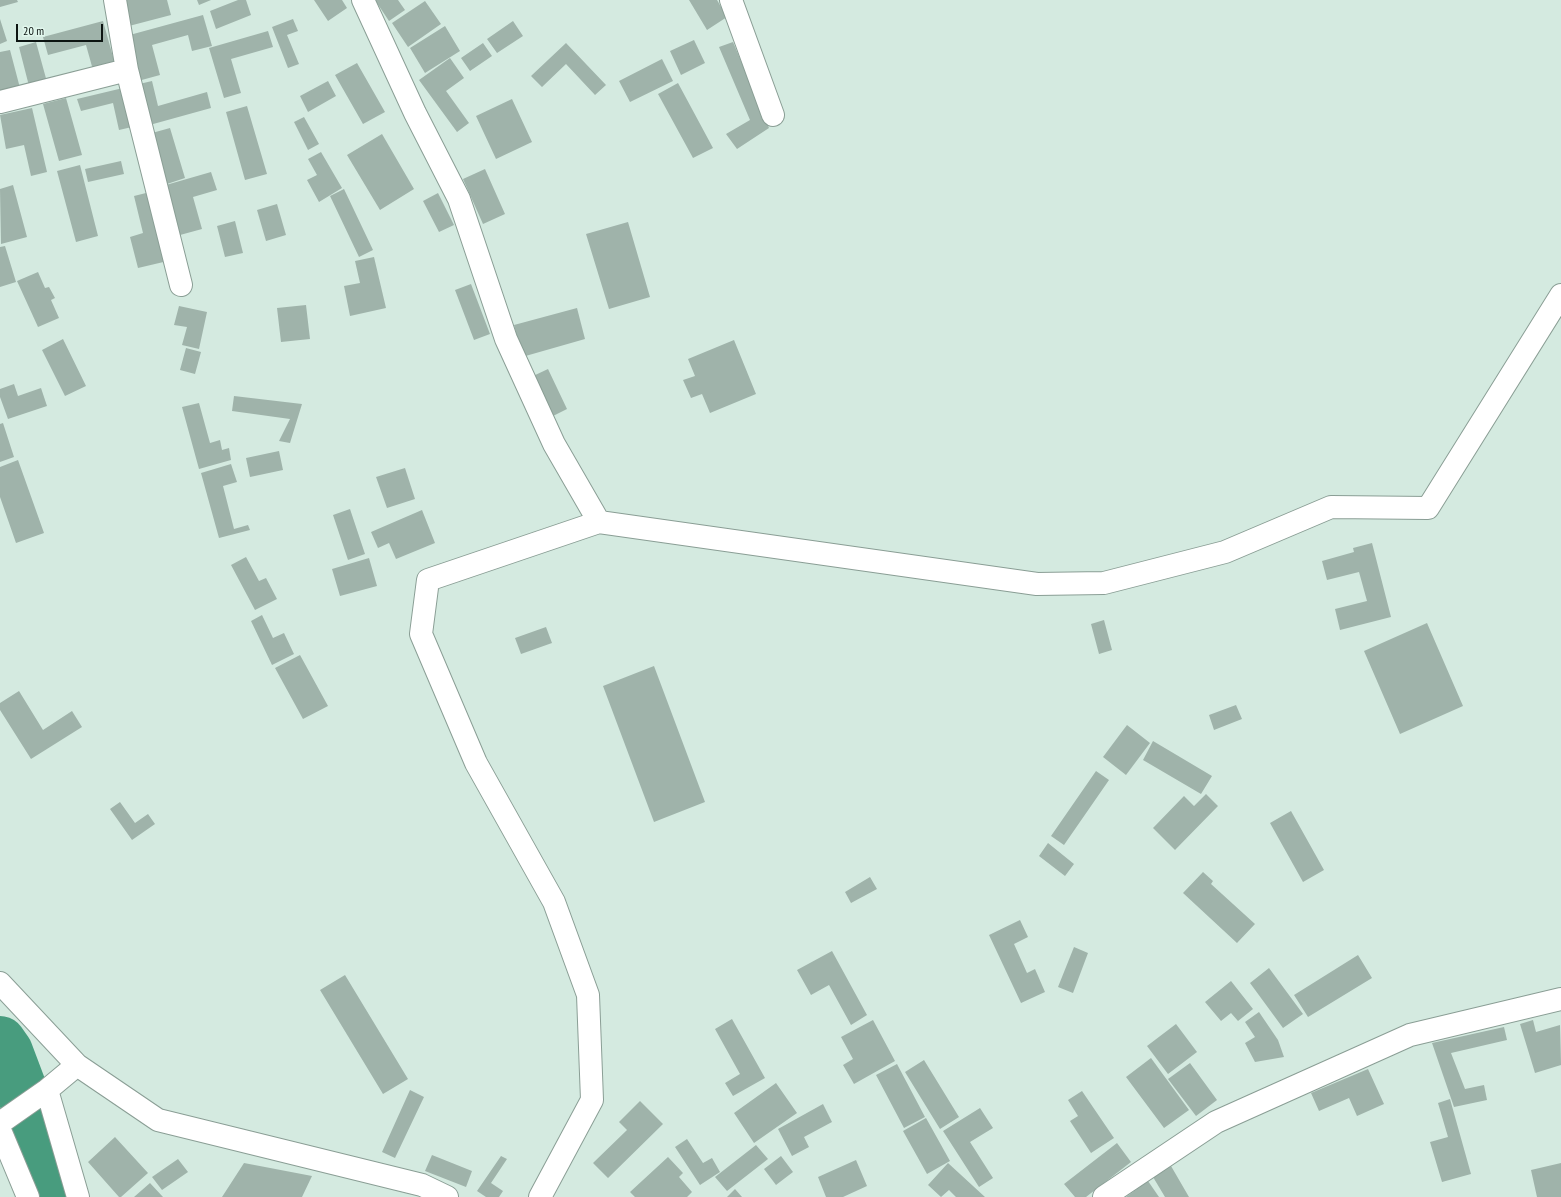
<!DOCTYPE html>
<style>
body{margin:0}
#map{position:relative;width:1561px;height:1197px;overflow:hidden;background:#d4eae0;font-family:"PT Sans Narrow",sans-serif}
canvas{display:block}
.scale{position:absolute;left:16px;top:24px;width:87px;height:18px;box-sizing:border-box;border:2px solid #0c1411;border-top:0;padding-left:5px;font-size:12px;line-height:14px;white-space:nowrap;color:#0c1411;-webkit-text-stroke:3px #e1f7ed;paint-order:stroke}
</style>
<div id="map">
<canvas width="1561" height="1197"></canvas>
<div class="scale">20 m</div>
</div>
<script>
const context = document.querySelector('canvas').getContext('2d');
context.lineJoin = 'round';
function trace(path, color, width, dash) {
  context.strokeStyle = color;
  context.lineWidth = width;
  context.lineCap = dash ? 'butt' : 'round';
  context.setLineDash(dash || []);
  context.stroke(path);
}
function fillPath(path, color) {
  context.fillStyle = color;
  context.fill(path, 'evenodd');
}
trace(new Path2D(`
 M0 1042 7 1052 47 1158 59 1197`), '#489c7e', 52);
fillPath(new Path2D(`
 M0 0H17L18 2 0 7Z
 M123 0H167L171 15 129 26Z
 M197 0H211L199 5Z
 M238 0H246L251 15 216 29 210 11Z
 M314 0H342L347 8 328 21Z
 M375 0H398L405 10 389 21Z
 M689 0H717L727 17 707 30Z
 M425 1 441 24 408 47 392 23Z
 M203 15 212 46 192 51 188 35 152 45 160 75 138 81 126 36Z
 M0 19 7 41 0 44Z
 M293 19 298 31 287 35 299 64 288 68 272 27Z
 M103 21 115 64 93 70 86 45 48 55 43 37Z
 M513 21 523 36 497 53 487 39Z
 M445 26 460 51 425 73 410 48Z
 M268 31 273 47 231 59 241 93 224 98 209 48Z
 M694 40 705 63 681 75 670 51Z
 M36 42 47 82 29 86 19 47Z
 M733 42 769 128 737 149 726 134 750 120 719 47Z
 M483 43 492 56 470 71 461 58Z
 M566 43 606 85 595 95 566 64 542 87 531 76Z
 M10 50 20 88 0 93V52Z
 M450 58 464 78 446 91 469 123 457 132 419 80Z
 M662 59 673 81 630 102 619 81Z
 M357 63 385 112 363 124 335 75Z
 M152 81 158 106 207 92 211 108 146 126 135 85Z
 M328 81 336 96 308 112 300 96Z
 M678 83 713 148 693 158 658 94Z
 M123 88 132 127 119 130 113 103 81 111 77 99Z
 M66 98 82 155 59 161 43 104Z
 M512 99 532 142 496 159 476 116Z
 M247 106 267 174 245 180 226 112Z
 M32 108 47 172 31 176 24 145 6 149 0 115Z
 M304 117 319 144 308 150 294 122Z
 M170 128 185 178 167 184 152 133Z
 M382 134 414 189 380 210 347 155Z
 M321 152 342 188 319 202 307 180 317 175 308 159Z
 M121 161 124 174 88 182 85 169Z
 M80 165 98 236 76 242 57 171Z
 M485 169 505 214 483 224 463 179Z
 M211 172 217 190 193 197 202 229 180 235 166 185Z
 M13 185 27 237 1 244 0 189Z
 M344 189 373 250 359 257 330 196Z
 M154 191 172 260 138 268 130 237 143 233 134 196Z
 M438 193 454 225 439 232 423 201Z
 M277 204 286 235 266 241 257 210Z
 M235 221 243 253 225 257 217 226Z
 M628 222 650 297 609 309 586 234Z
 M5 246 16 282 0 287V247Z
 M374 257 386 308 350 316 344 286 360 283 355 261Z
 M38 272 45 288 49 287 55 298 51 300 59 318 38 327 17 281Z
 M471 284 490 334 474 340 455 290Z
 M306 305 310 339 281 342 277 308Z
 M179 306 207 312 199 349 182 345 187 327 174 325Z
 M577 308 585 339 522 357 514 325Z
 M63 339 86 386 65 396 42 350Z
 M734 340 756 394 710 413 702 394 691 398 683 380 695 376 688 359Z
 M186 348 201 352 195 374 180 370Z
 M548 369 567 409 551 417 531 377Z
 M14 384 18 396 41 388 47 406 8 419 0 397V389Z
 M234 396 302 404 290 443 279 441 290 419 232 411Z
 M199 403 210 443 220 440 222 450 229 448 231 460 199 469 182 407Z
 M3 423 14 457 0 462V424Z
 M279 451 283 470 250 477 246 458Z
 M18 460 44 533 16 543 0 497V467Z
 M231 464 237 482 223 486 234 529 248 525 250 530 219 538 201 473Z
 M405 468 415 499 387 508 376 477Z
 M350 509 365 554 348 560 333 515Z
 M422 510 435 543 396 559 389 543 378 548 371 532Z
 M1372 543 1391 617 1340 630 1335 609 1367 601 1359 572 1327 580 1322 561 1354 552 1353 548Z
 M246 557 259 581 266 578 277 599 255 610 231 565Z
 M369 558 377 586 340 596 332 569Z
 M262 615 273 638 284 633 294 654 272 665 251 621Z
 M1104 620 1112 650 1099 654 1091 624Z
 M1427 623 1463 706 1400 734 1364 651Z
 M546 627 552 643 521 654 515 638Z
 M300 655 328 706 303 719 275 668Z
 M654 666 705 802 654 822 603 686Z
 M19 691 43 730 72 711 82 727 31 759 0 710V703Z
 M1236 705 1242 719 1214 730 1209 715Z
 M1127 725 1150 743 1126 775 1103 757Z
 M1153 741 1212 776 1201 794 1143 760Z
 M1096 771 1109 780 1064 845 1051 836Z
 M1206 794 1218 806 1175 850 1153 828 1184 796 1194 806Z
 M120 802 135 823 148 814 155 824 132 840 110 809Z
 M1291 811 1324 870 1303 882 1270 823Z
 M1048 843 1074 864 1065 876 1039 856Z
 M1203 872 1213 881 1211 884 1255 924 1237 943 1183 893Z
 M870 877 877 889 851 903 845 892Z
 M1020 920 1028 937 1014 944 1027 973 1035 969 1045 992 1021 1003 989 935Z
 M1074 947 1088 953 1073 993 1058 987Z
 M832 951 867 1015 851 1025 829 985 811 995 797 970Z
 M1358 955 1372 978 1308 1017 1294 995Z
 M1269 968 1303 1014 1283 1028 1250 983Z
 M345 975 408 1079 383 1094 320 990Z
 M1231 981 1253 1009 1238 1021 1231 1013 1221 1021 1205 1002Z
 M1259 1012 1278 1040 1284 1057 1255 1062 1245 1043 1255 1037 1245 1022Z
 M732 1019 765 1078 733 1096 725 1083 740 1074 715 1029Z
 M873 1020 895 1061 854 1084 843 1065 853 1059 841 1037Z
 M1533 1020 1536 1032 1560 1025 1561 1065 1535 1073 1520 1024Z
 M1176 1024 1197 1052 1168 1074 1147 1046Z
 M1504 1027 1507 1040 1451 1053 1465 1089 1484 1085 1487 1100 1454 1107 1432 1043Z
 M1151 1058 1189 1110 1164 1128 1126 1077Z
 M924 1060 959 1117 940 1129 905 1072Z
 M1190 1063 1217 1100 1196 1116 1168 1079Z
 M897 1064 925 1117 904 1128 876 1075Z
 M1368 1069 1384 1104 1357 1116 1349 1098 1319 1111 1311 1093Z
 M776 1083 797 1113 754 1143 734 1113Z
 M410 1090 424 1097 395 1158 382 1152Z
 M1082 1091 1114 1138 1091 1153 1070 1121 1078 1116 1068 1100Z
 M1450 1099 1471 1174 1442 1182 1430 1142 1448 1137 1438 1103Z
 M640 1101 663 1124 608 1178 593 1163 627 1130 619 1122Z
 M823 1104 832 1122 804 1137 809 1147 792 1156 778 1129Z
 M980 1108 993 1128 970 1142 993 1178 979 1187 943 1131Z
 M926 1118 950 1161 927 1174 903 1131Z
 M115 1137 148 1173 121 1197H119L88 1162Z
 M687 1139 703 1163 712 1158 720 1172 700 1185 675 1147Z
 M1117 1143 1131 1162 1086 1197H1075L1064 1184Z
 M756 1145 768 1159 727 1191 715 1177Z
 M432 1155 472 1171 466 1187 425 1171Z
 M501 1156 507 1159 491 1183 503 1191 499 1197H486L477 1191Z
 M781 1156 793 1172 776 1185 764 1169Z
 M668 1157 683 1173 679 1177 692 1192 687 1197H635L630 1192Z
 M178 1159 188 1172 162 1190 152 1177Z
 M856 1160 867 1186 843 1197H826L818 1177Z
 M244 1163 312 1176 302 1197H222Z
 M948 1163 985 1197H956L949 1190 941 1197 928 1185Z
 M1561 1163V1197H1537L1531 1170Z
 M1171 1166 1189 1197H1165L1153 1177Z
 M1148 1181 1159 1197H1126Z
 M150 1183 163 1197H134Z
 M735 1189 742 1197H727Z`), '#9fb3aa');
const minor = new Path2D(`
 M363 0 415 113 459 199 506 339 554 444 599 522
 M731 0 773 115
 M127 70 181 285
 M0 102 127 70 115 0
 M0 983 77 1065 158 1120 422 1185 447 1197
 M47 1090 78 1197
 M0 1123 47 1090 77 1065
 M0 1130 28 1197
 M540 1197 592 1100 588 995 554 902 476 763 421 634 428 580 599 522 1037 584 1104 583 1225 552 1331 507 1428 508 1561 295
 M1104 1197 1216 1122 1410 1035 1561 999`);
trace(minor, '#8a9e95', 24);
trace(minor, '#fff', 22);
</script>
